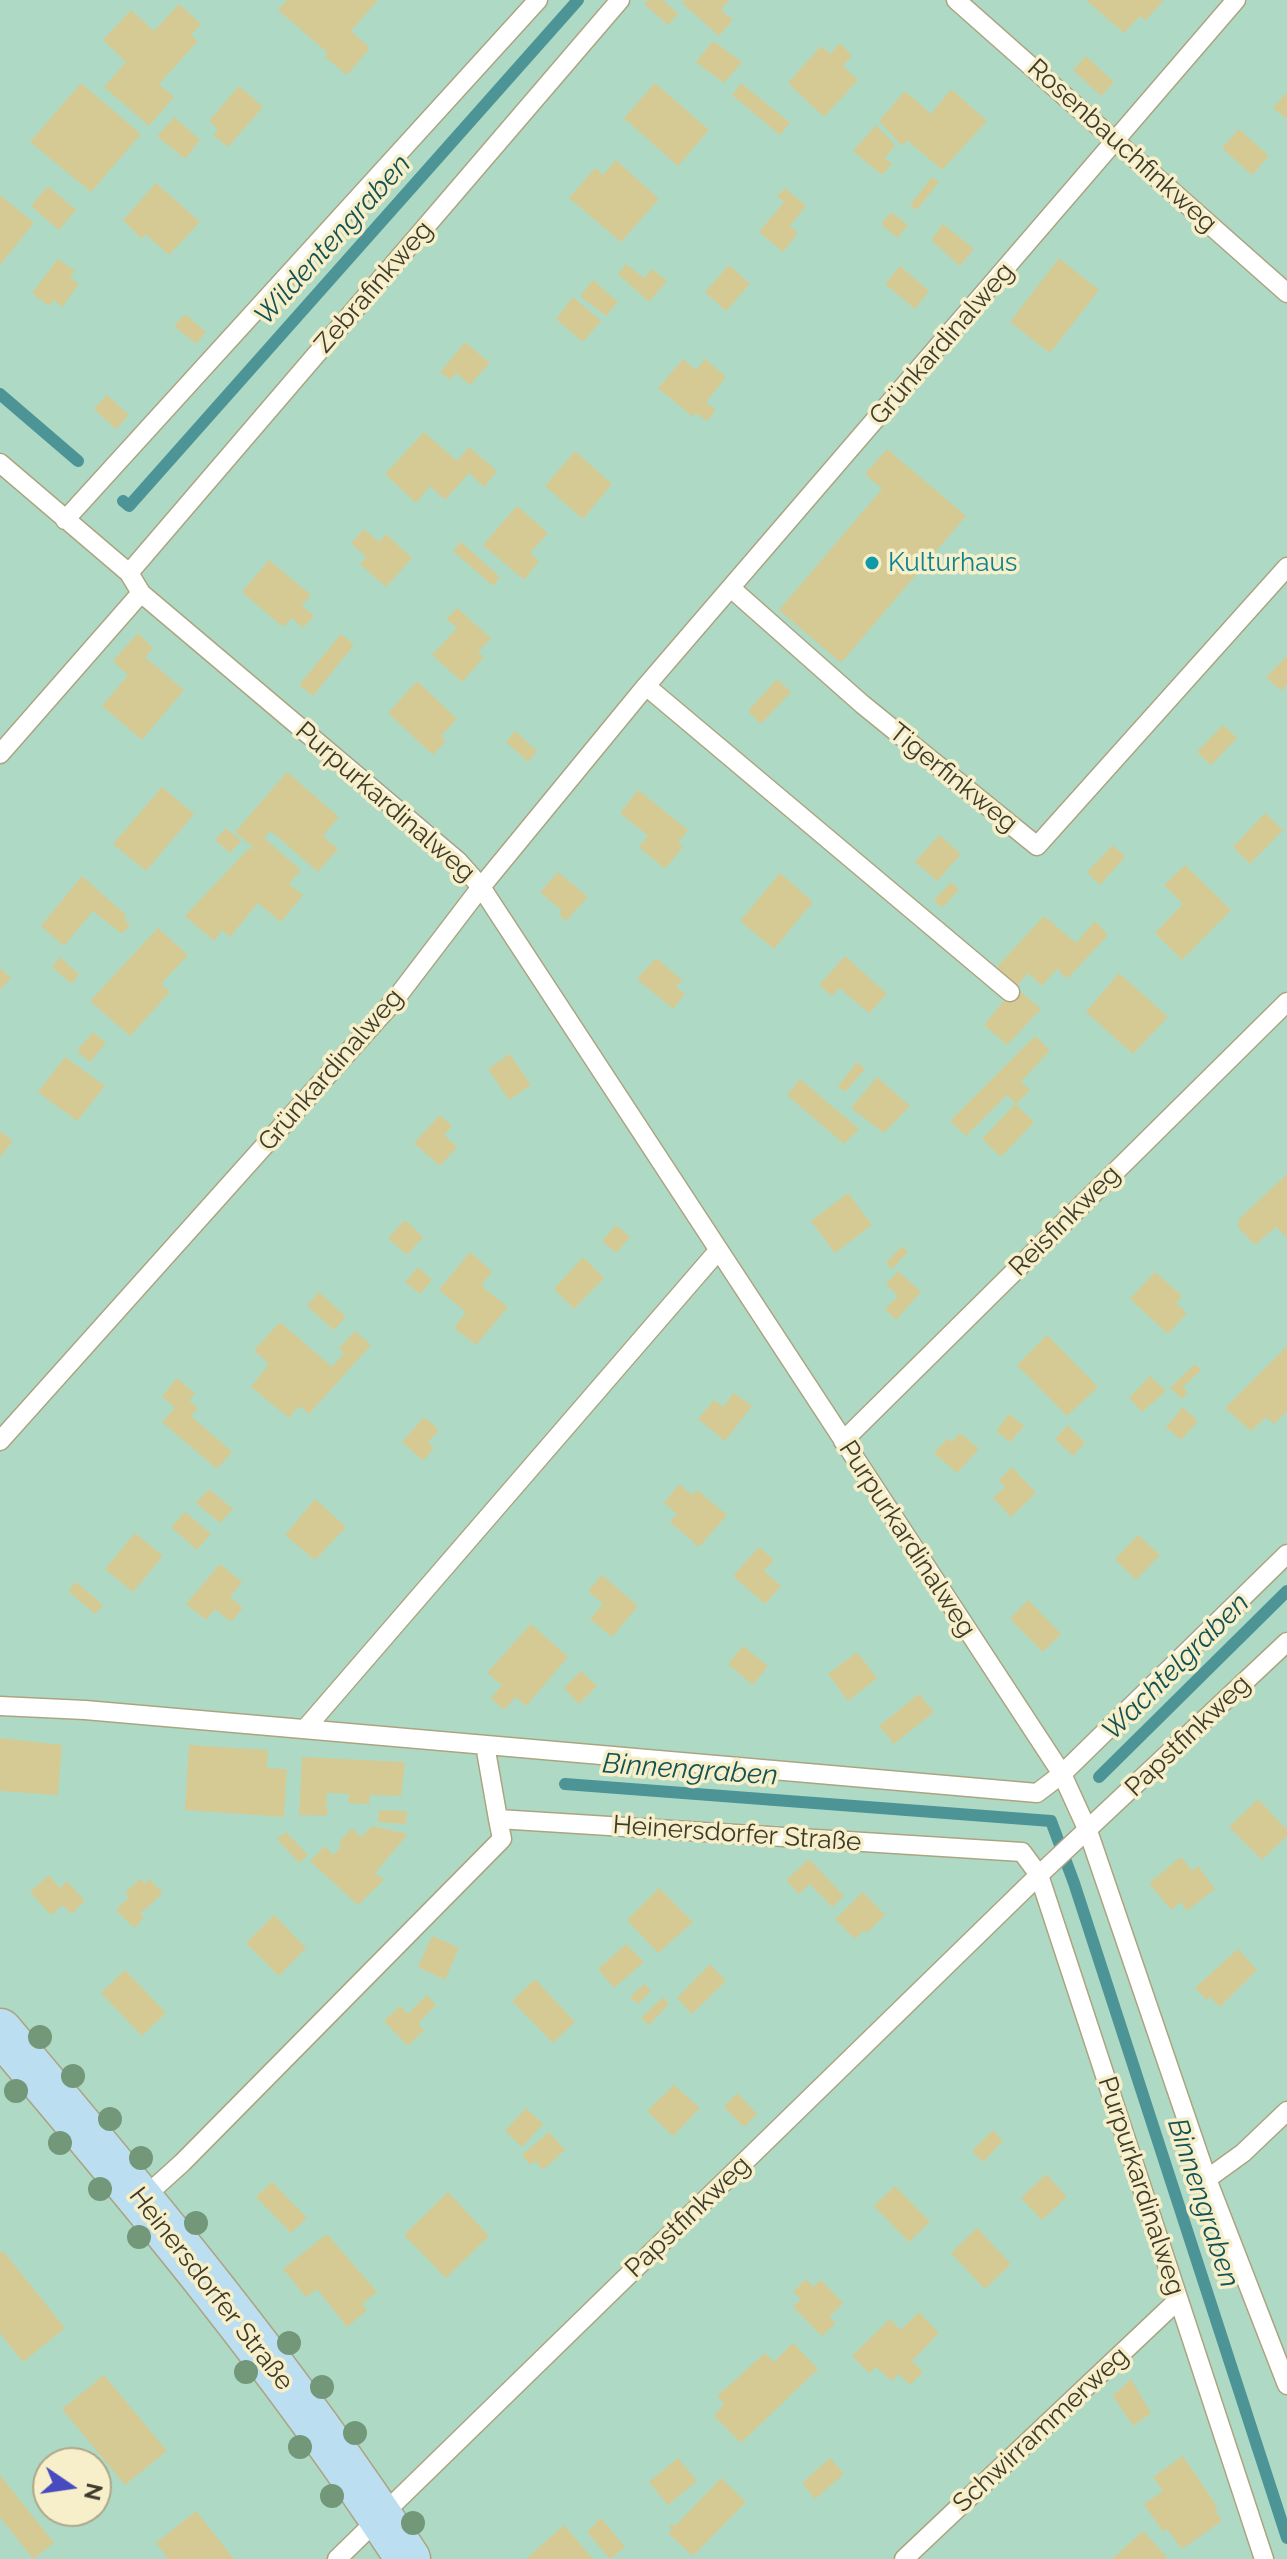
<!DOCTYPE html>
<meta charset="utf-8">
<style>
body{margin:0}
#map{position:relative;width:1287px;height:2559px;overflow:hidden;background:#eae1bc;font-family:Raleway,sans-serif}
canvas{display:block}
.north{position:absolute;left:32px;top:2447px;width:80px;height:80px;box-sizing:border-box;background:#f7efc9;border:2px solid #ada78a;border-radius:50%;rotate:103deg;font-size:22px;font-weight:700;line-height:32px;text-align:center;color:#3e3a2c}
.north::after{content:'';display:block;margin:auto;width:28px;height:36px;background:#484abf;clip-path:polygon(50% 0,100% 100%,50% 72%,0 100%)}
</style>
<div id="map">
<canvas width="1287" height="2559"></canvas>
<div class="north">N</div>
</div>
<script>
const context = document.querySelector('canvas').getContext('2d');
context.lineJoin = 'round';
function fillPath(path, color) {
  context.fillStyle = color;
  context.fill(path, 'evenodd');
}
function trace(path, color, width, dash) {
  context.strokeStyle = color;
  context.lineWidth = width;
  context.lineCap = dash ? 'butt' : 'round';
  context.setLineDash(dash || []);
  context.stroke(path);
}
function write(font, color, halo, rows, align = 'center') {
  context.font = font + ' Raleway,sans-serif';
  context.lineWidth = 7;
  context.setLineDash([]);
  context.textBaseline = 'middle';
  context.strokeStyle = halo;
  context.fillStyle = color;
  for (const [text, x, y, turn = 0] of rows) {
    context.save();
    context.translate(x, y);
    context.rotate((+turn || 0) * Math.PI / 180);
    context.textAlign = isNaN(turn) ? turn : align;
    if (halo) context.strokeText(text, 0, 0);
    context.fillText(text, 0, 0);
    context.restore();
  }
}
fillPath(new Path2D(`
 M0 0H1287V2559H0ZM48 2463H96V2511H48Z`), '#aedac5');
trace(new Path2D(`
 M0 394 78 461
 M123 501 129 506 578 0
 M1099 1777 1287 1591
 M565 1784 1051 1821 1074 1883 1287 2538`), '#4c9496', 12);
fillPath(new Path2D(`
 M287 0H378L351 31 370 48 347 75 325 57 328 53 278 10Z
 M648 0H663L678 14 668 25 644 4Z
 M685 0H729L721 10 733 20 719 36 682 3Z
 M1086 0H1164L1145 21 1140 16 1124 33Z
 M179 4 201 24 191 35 198 41 159 84 174 97 149 126 104 87 126 62 103 40 131 10 154 31Z
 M713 41 742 62 724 83 696 62Z
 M840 43 852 55 843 66 858 80 824 117 788 83 821 46 830 54Z
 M1086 56 1114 82 1101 96 1073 70Z
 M81 83 141 134 91 192 30 142Z
 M655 83 709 130 678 166 624 118Z
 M741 83 790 123 780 135 732 95Z
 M239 86 263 107 228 147 213 135 218 129 209 121Z
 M951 89 987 121 942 170 907 140 902 146 879 121 905 91 931 114Z
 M1287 92V119L1273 108Z
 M174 117 200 140 185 159 157 136Z
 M876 125 895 145 885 158 892 164 882 175 853 151Z
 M1239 129 1269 156 1252 175 1222 148Z
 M616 160 659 199 621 242 569 198 595 168 603 175Z
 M932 177 939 182 917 210 910 205Z
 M156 183 200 222 169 255 145 234 142 239 123 220Z
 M48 186 76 210 59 230 31 206Z
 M785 188 806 206 790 226 798 233 783 252 759 232 784 202 777 196Z
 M0 195 34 223 0 265Z
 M891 212 908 225 897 238 881 224Z
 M943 224 974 249 960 266 931 240Z
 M1059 258 1099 290 1050 353 1010 322Z
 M58 259 75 271 70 278 79 284 62 307 54 300 49 306 32 293Z
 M626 264 644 278 652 269 667 281 649 302 618 274Z
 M729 265 750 284 726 311 705 292Z
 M900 266 929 291 915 309 885 284Z
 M593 280 618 302 606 316 580 296Z
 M573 297 601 321 583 342 556 319Z
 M185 314 206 332 196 344 174 326Z
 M465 342 490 363 470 385 456 373 450 380 440 372Z
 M683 359 696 370 705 359 726 377 706 402 716 410 707 421 696 413 693 417 658 388Z
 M107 395 129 415 116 429 94 409Z
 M424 432 457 461 469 447 497 471 484 487 469 473 445 500 430 486 416 503 385 474Z
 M887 449 966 516 841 663 779 610 882 489 865 474Z
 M575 451 612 484 583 519 545 486Z
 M517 506 548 533 530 553 539 561 524 580 483 545Z
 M364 529 379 542 386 534 412 558 386 587 360 564 366 557 351 543Z
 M461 542 500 577 493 586 453 551Z
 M269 560 311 595 302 606 314 616 303 628 292 618 283 627 242 592Z
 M457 608 491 638 478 652 484 657 462 682 432 655 457 628 446 619Z
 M138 633 153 648 145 657 184 690 142 740 102 706 128 675 113 661Z
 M341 634 354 645 313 696 299 685Z
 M1287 656V684L1281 691 1266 677Z
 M777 679 791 692 761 724 748 711Z
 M417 681 457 719 441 736 446 741 433 755 388 713Z
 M1223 725 1237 738 1211 765 1197 752Z
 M515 731 537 751 528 762 506 742Z
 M287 772 339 817 323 836 338 849 318 872 271 831 264 838 301 870 289 884 303 895 281 922 258 903 230 937 222 930 214 941 185 916 249 848 252 850 254 848 235 832Z
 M162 787 194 814 146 871 113 844Z
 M638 790 688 830 678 843 683 847 665 869 639 847 648 836 620 813Z
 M1265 813 1283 830 1250 864 1233 847Z
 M226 828 241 841 230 853 215 840Z
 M939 835 961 854 937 881 915 862Z
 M1113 845 1125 857 1100 885 1087 872Z
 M1185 865 1231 910 1182 960 1155 933 1183 904 1164 885Z
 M558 872 588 897 566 921 559 915 562 911 540 892Z
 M780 873 813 902 774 949 740 921Z
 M82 876 127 916 124 919 130 925 122 934 93 911 64 946 41 926Z
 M951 882 959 890 942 908 934 900Z
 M1044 916 1076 943 1095 921 1108 935 1067 979 1057 969 1042 986 1028 973 1016 987 995 969Z
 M158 928 188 955 161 984 170 992 130 1036 90 1001Z
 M845 956 887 994 869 1013 839 988 832 996 819 985Z
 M60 957 79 974 72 984 52 967Z
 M656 958 682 980 676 987 685 994 673 1009 637 979Z
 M0 968 11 978 0 990Z
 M1119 973 1168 1017 1133 1054 1086 1012Z
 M1015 987 1041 1009 1007 1045 984 1025Z
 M93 1032 106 1043 90 1062 77 1051Z
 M1035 1036 1050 1050 1021 1082 1030 1090 1016 1104 1007 1095 966 1136 950 1121Z
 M510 1054 531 1085 509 1100 488 1069Z
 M65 1057 105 1086 77 1121 38 1092Z
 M857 1062 865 1069 845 1092 838 1086Z
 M877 1077 910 1106 884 1133 851 1108Z
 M800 1079 859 1129 844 1144 787 1095Z
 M1015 1104 1034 1122 1001 1157 982 1139Z
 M440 1115 452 1126 444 1135 457 1147 440 1166 414 1143Z
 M0 1131 13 1141 0 1157Z
 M1287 1174V1238L1276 1227 1255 1245 1237 1226 1240 1222 1238 1220Z
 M848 1193 872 1225 835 1253 811 1221Z
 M405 1220 423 1237 407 1255 388 1238Z
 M616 1225 630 1237 616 1253 602 1241Z
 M902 1246 908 1252 892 1269 886 1263Z
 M470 1252 492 1272 482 1284 485 1289 508 1307 476 1345 454 1328 466 1312 439 1290Z
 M583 1257 604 1278 574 1309 554 1289Z
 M418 1267 432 1280 420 1294 405 1282Z
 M898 1271 921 1292 896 1320 885 1309 898 1296 886 1284Z
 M1155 1272 1182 1296 1176 1303 1187 1313 1168 1334 1130 1299Z
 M319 1292 346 1317 334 1330 307 1306Z
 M280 1322 332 1367 344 1353 339 1348 355 1331 371 1345 309 1414 299 1406 289 1418 251 1387 269 1364 254 1350Z
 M1047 1335 1098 1387 1067 1416 1017 1365Z
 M1287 1346V1411L1274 1424 1266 1417 1251 1431 1225 1408Z
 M1195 1364 1201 1370 1183 1387 1188 1392 1182 1399 1170 1388Z
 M1150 1376 1166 1391 1142 1412 1129 1398Z
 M177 1378 195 1394 189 1400 198 1408 191 1416 232 1452 217 1469 162 1422 175 1408 162 1396Z
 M734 1393 752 1406 725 1441 698 1419 714 1400 723 1407Z
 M1183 1407 1198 1421 1181 1440 1166 1427Z
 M1009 1414 1024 1426 1010 1442 996 1431Z
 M424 1417 439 1430 428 1443 434 1448 423 1461 402 1442Z
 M1068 1425 1085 1443 1073 1456 1055 1439Z
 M960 1433 979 1449 957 1473 934 1453 948 1438 952 1442Z
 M1012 1467 1036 1493 1011 1517 993 1498 1005 1487 999 1480Z
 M679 1484 692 1495 697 1490 727 1515 699 1547 670 1522 677 1514 664 1503Z
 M209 1489 233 1509 220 1523 196 1503Z
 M315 1499 346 1527 315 1560 285 1535Z
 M185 1512 211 1534 197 1550 171 1527Z
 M135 1533 163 1556 133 1592 105 1569Z
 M1138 1535 1160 1555 1136 1580 1115 1559Z
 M759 1547 774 1560 764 1571 781 1586 765 1604 733 1576Z
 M220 1564 242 1582 230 1597 243 1608 231 1622 215 1609 206 1620 186 1604Z
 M602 1575 638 1606 612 1637 590 1619 603 1604 588 1591Z
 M76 1582 103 1605 95 1614 68 1591Z
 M1028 1600 1061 1634 1043 1652 1010 1619Z
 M531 1624 568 1657 526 1706 516 1697 504 1710 491 1698 502 1685 487 1673Z
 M743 1646 768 1666 753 1685 728 1664Z
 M857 1652 877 1678 848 1701 828 1674Z
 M581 1671 597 1686 579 1704 564 1688Z
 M919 1694 934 1712 894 1744 879 1726Z
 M0 1738 62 1745 58 1795 0 1791Z
 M189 1745 268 1750 267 1768 287 1769 284 1817 185 1810Z
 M302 1757 405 1762 401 1796 370 1795 369 1804 348 1803 349 1794 327 1793 326 1808 329 1807 326 1816 299 1815Z
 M1258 1799 1287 1830V1836L1262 1860 1229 1827Z
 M379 1810 407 1811 406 1824 378 1822Z
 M372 1826 408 1834 375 1873 384 1880 358 1905 310 1861 325 1846 333 1855 342 1846 339 1842 352 1828 361 1837Z
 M286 1832 308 1855 299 1863 277 1839Z
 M1181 1857 1192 1871 1198 1866 1215 1889 1187 1911 1181 1902 1171 1910 1149 1883Z
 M809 1859 844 1896 832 1907 810 1884 799 1894 786 1880Z
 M49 1875 60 1888 67 1881 85 1901 71 1914 63 1905 51 1915 30 1892Z
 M140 1879 145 1884 149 1879 163 1893 140 1914 144 1918 134 1928 116 1910 129 1897 125 1893Z
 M659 1888 693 1922 658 1953 627 1920Z
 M863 1892 885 1915 867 1933 864 1930 855 1939 835 1919Z
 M274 1915 306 1948 279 1976 246 1943Z
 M432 1936 459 1948 445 1980 418 1967Z
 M626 1944 644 1962 614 1988 598 1969Z
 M1238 1949 1257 1970 1220 2007 1210 1997 1207 2000 1195 1988Z
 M710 1964 726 1981 692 2014 677 1998Z
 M125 1970 166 2013 142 2036 101 1993Z
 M535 1979 575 2022 553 2043 512 2001Z
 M644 1984 651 1991 638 2004 630 1997Z
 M427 1995 436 2005 418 2023 424 2030 408 2046 384 2021 400 2006 408 2014Z
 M663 1997 669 2004 649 2025 641 2018Z
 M674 2085 700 2108 673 2136 647 2111Z
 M737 2093 757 2114 744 2127 724 2107Z
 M526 2108 543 2124 522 2147 505 2131Z
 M993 2130 1003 2141 983 2162 972 2151Z
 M549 2132 565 2150 543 2170 535 2161 530 2165 522 2155Z
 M1046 2174 1067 2197 1042 2220 1021 2198Z
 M272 2182 307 2218 291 2233 256 2197Z
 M895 2186 930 2222 909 2242 874 2206Z
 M448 2192 489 2236 446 2278 404 2235Z
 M977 2228 1011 2264 985 2289 951 2253Z
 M327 2234 377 2292 362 2304 367 2310 347 2327 317 2289 306 2297 283 2269Z
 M3 2251 65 2328 23 2362 0 2333V2253Z
 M806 2279 813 2287 821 2280 843 2303 829 2317 836 2323 822 2336 793 2307 801 2299 793 2292Z
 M919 2312 939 2333 912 2361 923 2372 910 2385 899 2374 892 2381 876 2367 869 2373 852 2356 890 2319 901 2330Z
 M793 2343 818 2369 741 2443 714 2416 724 2404 717 2396 765 2353 774 2362Z
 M104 2375 167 2451 125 2485 62 2409Z
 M1131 2379 1151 2413 1133 2426 1113 2396Z
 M1183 2456 1218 2508 1215 2510 1222 2521 1182 2549 1167 2529 1163 2532 1144 2504 1163 2491 1153 2477Z
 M678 2458 697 2481 668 2505 649 2482Z
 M830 2458 844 2474 815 2499 802 2483Z
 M0 2475 54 2543 33 2559 0 2517Z
 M721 2478 746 2502 693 2556 668 2533 672 2529 669 2526 672 2524 675 2526Z
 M196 2511 234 2559H168L156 2543Z
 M601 2518 625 2547 610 2559 587 2532Z
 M564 2525 593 2559H526Z
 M1143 2531 1167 2557 1165 2559H1112Z`), '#d6ca94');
const lane = new Path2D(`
 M956 0 1287 293
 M0 463 129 573 141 593 458 861 481 887 1062 1774 1088 1831 1207 2179 1287 2385
 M65 520 538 0
 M129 573 620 0
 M732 589 862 704 1037 846 1287 567
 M646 686 1010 992
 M0 754 141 593
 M0 1441 394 1001 481 887 646 686 1236 0
 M843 1441 1287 1002
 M0 1706 85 1710 1037 1793 1062 1774 1287 1554
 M305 1729 717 1252
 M485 1745 498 1819 1022 1852 1039 1875 1264 2559
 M1207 2179 1243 2153 1287 2111
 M142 2199 182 2163 502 1839 498 1819
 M337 2559 1039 1875 1287 1642
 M904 2559 1178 2300`);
const secondary = new Path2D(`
 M0 2031C144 2201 287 2372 408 2559`);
trace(lane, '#aca480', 21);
trace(secondary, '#aca480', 47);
trace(lane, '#fff', 18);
trace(secondary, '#bbdff0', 44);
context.fillStyle = '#739879';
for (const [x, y] of [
 [40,2037],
 [73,2076],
 [16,2091],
 [110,2119],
 [60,2143],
 [141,2158],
 [100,2189],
 [196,2223],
 [139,2237],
 [289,2343],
 [246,2372],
 [322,2387],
 [355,2433],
 [300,2447],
 [332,2496],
 [413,2523]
]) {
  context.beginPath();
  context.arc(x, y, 12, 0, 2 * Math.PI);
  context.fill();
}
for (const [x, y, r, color] of [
 [872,563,8,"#0f9aa8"]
]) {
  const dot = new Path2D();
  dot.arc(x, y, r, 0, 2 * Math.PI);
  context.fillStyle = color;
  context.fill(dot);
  trace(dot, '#f7efc9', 3);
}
write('26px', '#3e3a2c', '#f7efc9', [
 ["Rosenbauchfinkweg",1122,146,42],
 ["Zebrafinkweg",374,287,-49],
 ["Grünkardinalweg",942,344,-49],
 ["Tigerfinkweg",953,778,39],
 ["Purpurkardinalweg",385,802,41],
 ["Grünkardinalweg",331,1070,-49],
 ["Reisfinkweg",1065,1221,-45],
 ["Purpurkardinalweg",907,1539,57],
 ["Papstfinkweg",1188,1736,-44],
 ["Heinersdorfer Straße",737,1834,4],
 ["Purpurkardinalweg",1141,2186,72],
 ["Papstfinkweg",688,2217,-44],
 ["Heinersdorfer Straße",211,2289,52],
 ["Schwirrammerweg",1041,2430,-43]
]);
write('26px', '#0d838f', '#f7efc9', [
 ["Kulturhaus",888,563]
], 'left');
write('italic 28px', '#135354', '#f7efc9', [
 ["Wildentengraben",333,240,-48],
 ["Wachtelgraben",1176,1667,-45],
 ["Binnengraben",690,1770,4],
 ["Binnengraben",1203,2203,72]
]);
</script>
